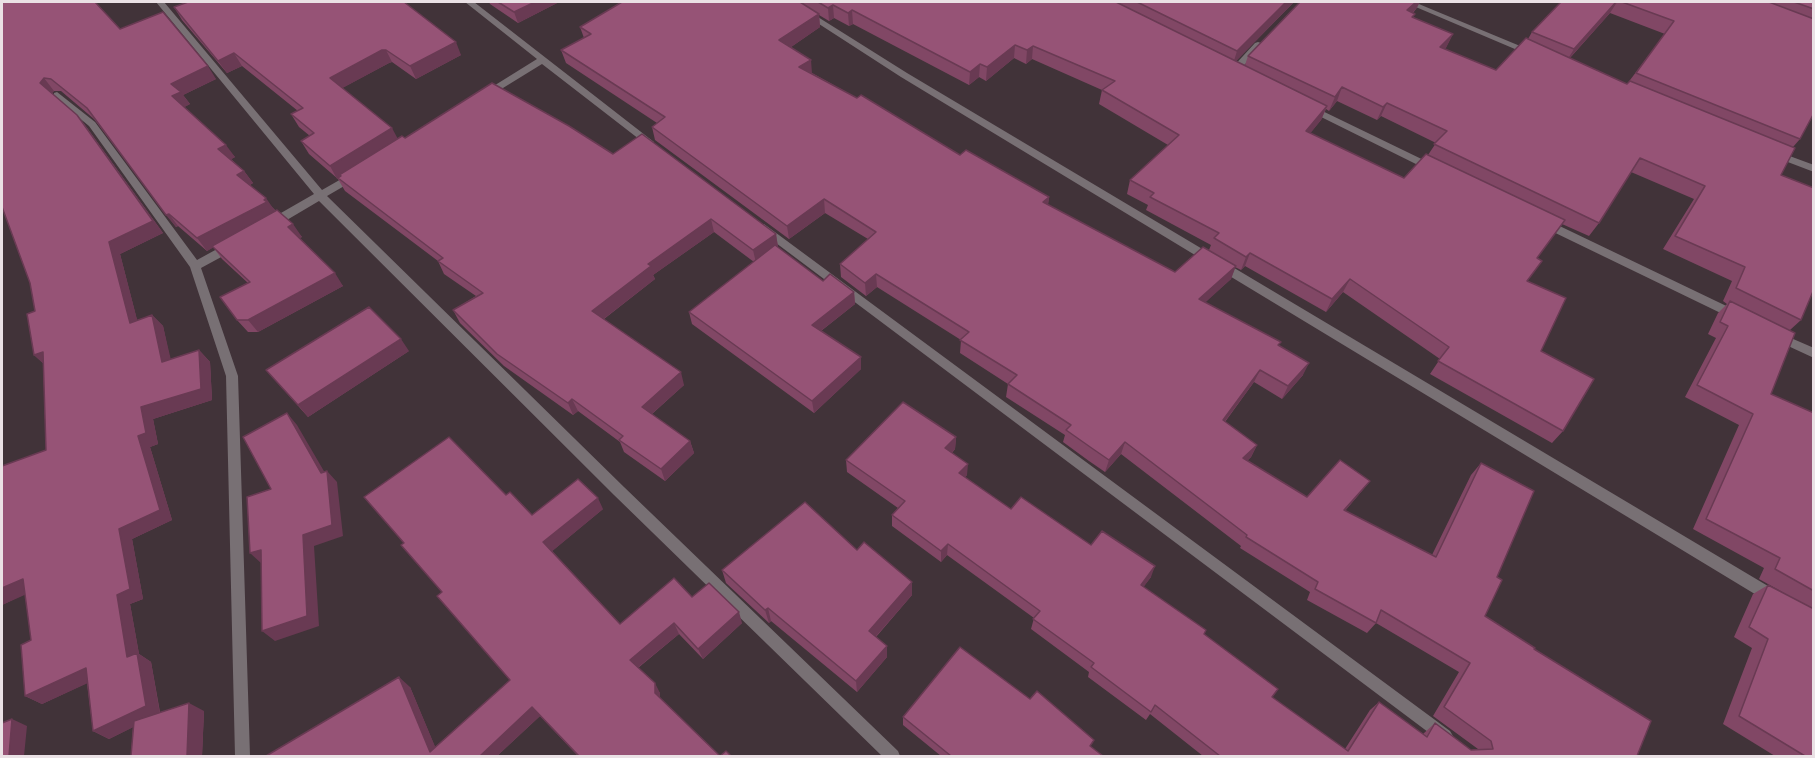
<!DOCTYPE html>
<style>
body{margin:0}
#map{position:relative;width:1815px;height:758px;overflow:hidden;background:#413339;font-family:"Work Sans",sans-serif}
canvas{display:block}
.frame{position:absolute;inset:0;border:3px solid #eae1e5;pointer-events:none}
</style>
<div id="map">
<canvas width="1815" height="758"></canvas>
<div class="frame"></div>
</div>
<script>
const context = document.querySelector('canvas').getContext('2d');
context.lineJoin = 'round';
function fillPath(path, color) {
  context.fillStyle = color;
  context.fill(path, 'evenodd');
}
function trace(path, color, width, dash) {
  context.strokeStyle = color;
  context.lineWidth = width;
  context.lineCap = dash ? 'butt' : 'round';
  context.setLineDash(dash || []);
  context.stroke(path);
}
fillPath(new Path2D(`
 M156 2H164L322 190 350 174H358V178L327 196 624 487 898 751 900 756H882L614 495 319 201 275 227H267L266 224 267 221 314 194Z
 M465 2H474L654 142V146H648L542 64 490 96H484V92L537 59Z
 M785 2H794L907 73 1778 592 1780 597 1778 602 1773 603 1768 602 901 77Z
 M1404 2H1414L1537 53 1535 55H1529Z
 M1258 42 1261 43V47L1237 73H1231V69L1255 43Z
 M57 92 95 122 197 260 228 243H236L237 246 236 249 201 268 238 376 250 756H235L226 376 190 267 89 126 54 97V93Z
 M1310 105 1436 166 1437 168 1432 171 1428 170 1307 110 1305 108Z
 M1776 151 1814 165V172L1772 156V152Z
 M1545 219 1741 313 1743 316 1741 319H1733L1541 226 1540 223Z
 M764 224 1450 731 1453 736 1450 741 1445 744 1440 741 760 231 759 228Z
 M1777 332 1814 348V358L1773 339 1771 336 1773 333Z`), '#787074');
fillPath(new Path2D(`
 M2 2 120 29 216 79 183 95 190 104 184 107 235 157 231 159 244 171 253 183 250 185 302 237 299 238 343 286 258 332H248L237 320 248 283 222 259 213 247 207 251 178 226 176 227 94 119 61 91H54L52 93 77 115 87 128 163 233 120 254 137 320 152 315 163 326 170 359 199 350 210 362 212 400 153 419 158 444 150 447 172 520 132 539 143 599 130 604 139 654 151 662 160 712 204 711 202 756H131L133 727 109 739 93 731 87 683 42 704 25 696 31 640 25 594 2 605V466L46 450 43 363 34 355 35 311Z
 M182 2H404L461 55 416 79 392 62 389 63 342 88 398 139 405 138 613 154 776 234 778 247H777L823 281 854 292 855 304 821 331 861 357V369L814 413 692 324 689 312 754 262 714 232 653 275 655 279 604 319 684 385 652 414 690 441 694 453 665 481 624 452 620 442 578 411 573 415 504 366 460 323 453 310 476 296 444 274 438 261 345 191 338 179 309 154 301 141 310 136 299 127 291 114 298 111 242 66 227 73 182 20 174 7 184 3Z
 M489 2H559L518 23 490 4Z
 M622 2H1294L1236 61 1245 65 1248 56 1300 2H1425L1423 3 1420 2 1416 9 1413 13 1415 14 1413 17 1453 34 1445 49 1496 70 1528 39 1532 32 1561 2H1814V113L1800 139 1793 147 1781 175 1801 320 1790 330 1771 394 1814 413V756H1775L1723 724 1752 648 1734 637 1753 594 1768 585 1784 593 1759 579 1764 568 1693 529 1739 425 1685 397 1716 338 1708 334 1718 313 1727 304 1723 301 1732 281 1663 249 1694 199 1631 172 1599 223 1589 236 1562 224 1537 258 1527 281 1541 351 1563 431 1552 443 1430 374 1440 359 1343 292 1326 312 1245 266 1241 270 1235 267 1231 279 1205 302 1279 346 1303 375 1282 399 1254 382 1225 422 1257 445 1251 457 1247 461 1307 497 1370 481 1361 492 1345 511 1432 555 1471 475 1481 463 1497 577 1485 616 1534 649 1637 756H1203L1150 714 1146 720 1088 677 1089 672 1031 629 1034 618 947 555 941 562 892 526V515L898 508 847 472 846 460 956 437 955 449 952 453 967 475 965 477 1011 509 1091 545 1151 577 1143 587 1204 635 1272 697 1345 749 1370 710 1379 702 1423 734 1435 723 1471 750 1478 749 1433 716 1459 672 1376 623 1367 633 1307 600 1310 592 1240 548 1241 546 1121 454 1105 472 1089 461 1063 442 1065 435 1006 397 1008 384 960 353 961 340 877 287 866 296 841 277 840 264 868 239 825 213 789 239 655 140 652 127 657 123 566 63 561 50 584 38 580 27ZM1610 13 1665 34 1627 84 1570 58ZM819 15 829 21 834 18 849 26 853 24 969 85 979 77 986 81 1014 58 1026 64 1032 59 1102 90 1099 104 1168 145 1130 180 1127 194 1148 205 1146 210 1211 245 1209 250 1175 272 1048 205 1049 197 960 155 812 73 791 47 820 27ZM1337 101 1377 120 1381 116 1436 143 1428 155 1404 178 1310 133 1321 120 1326 109 1329 111Z
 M409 351 308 417 266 370Z
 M506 495 532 515 603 509 552 551 620 624 692 597 742 623 703 659 679 634 638 668 660 693V698L720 756H731H578L540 716 497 756H266L410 687 435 747 510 680 442 592Z
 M857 550 912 582V595L876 637 887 646V657L857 692 771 621 769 623 726 583 722 570Z
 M903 717 1091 747 1103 756H941L903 725Z`), '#814765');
fillPath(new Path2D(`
 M535 2H559L518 23 514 12Z
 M1286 2H1294L1233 64 1237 51Z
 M1416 2H1420L1416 9 1401 24 1407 10Z
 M1617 2 1610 13 1566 62 1574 49Z
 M833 5 834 18 829 21 828 8Z
 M852 10 853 24 849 26 848 13Z
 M819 14 820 27 781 54 779 40Z
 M1453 34 1446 48 1433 61 1440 47Z
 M456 42 461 55 416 79 410 66Z
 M1015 45 1014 58 986 81 987 67Z
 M1033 46 1032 59 1026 64 1027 50Z
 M382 50H386L392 62 389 63 337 91 330 78Z
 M234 53 242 66 227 73 218 61Z
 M811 60 812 73 799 67Z
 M980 64 979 77 969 85 970 72Z
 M208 66 216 79 183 95 190 104 181 109 172 96 171 84Z
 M44 78 54 91 50 95 40 83Z
 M1342 87 1337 101 1329 111 1335 97Z
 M1387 103 1381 116 1377 120 1383 107Z
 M1327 106 1321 120 1301 145 1306 131Z
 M77 115 87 128 163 233 120 254 141 335 130 323Z
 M392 128 399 141 339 175 341 177 337 179 330 166Z
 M226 145 235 157 227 162 218 149Z
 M244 171 253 183 246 187 237 175Z
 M1049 197 1047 210 1043 202Z
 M266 198 275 211V214L207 251 197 238Z
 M824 199 825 213 789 239 787 226Z
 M169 214 178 226 176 227 166 215Z
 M711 219 714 232 653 275 655 279 597 324 592 311 648 264Z
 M293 224 302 237 297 240 288 227Z
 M776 234 778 247 756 263 753 250Z
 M1250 253 1245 266 1241 270 1246 257Z
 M1236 266 1231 279 1195 312 1199 299Z
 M335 273 343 286 258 332 248 320Z
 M876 274 877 287 866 296 865 283Z
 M1350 279 1343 292 1326 312 1332 299Z
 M854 292 855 304 813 337 812 325Z
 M152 315 163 326 174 373 162 362Z
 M401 339 409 351 308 417 298 405Z
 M199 350 210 362 212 400 153 419 158 444 150 447 172 520 132 539 143 599 130 604 139 654 151 662 160 714 109 739 93 731 127 657 117 595 119 529 138 436 141 407Z
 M43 352 47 367 34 355Z
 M861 357V369L814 413 812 401Z
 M1309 363 1303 375 1282 399 1288 386Z
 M1260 370 1254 382 1217 432 1223 420Z
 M681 372 684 385 646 419 642 407Z
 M572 399 578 411 573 415 568 403Z
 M287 413 297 425 328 478 327 471 337 482 343 536 314 546 319 626 275 641 262 631 303 535 321 473Z
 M956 437 955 449 945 460V448Z
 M690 441 694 453 665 481 661 469Z
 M1125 442 1121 454 1105 472 1109 460Z
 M1257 445 1251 457 1237 470 1243 458Z
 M968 464 967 475 958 485 959 473Z
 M1370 481 1361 492 1336 521 1344 510Z
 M598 498 603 509 550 553 543 542Z
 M948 544 947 555 941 562V551Z
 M261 550 262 564 250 553Z
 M1155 566 1151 577 1137 596 1141 585Z
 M23 579 38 589 2 605V588Z
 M912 582V595L870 643 869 631Z
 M768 608 771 621 769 623 765 610Z
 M739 612 742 623 703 659 698 649Z
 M674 623 679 634 636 669 630 660Z
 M887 646V657L857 692 856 681Z
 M86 668 101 677 42 704 25 696Z
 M399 677 410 687 439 756 430 752Z
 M655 683 660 693V702L655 693Z
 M189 703 204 711 202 756H187Z
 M532 707 540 716 497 756H480Z
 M12 719 27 726 24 756H9Z`), '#693a53');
const building = new Path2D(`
 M2 2H95L120 29 163 12 208 66 171 84 181 92 172 96 226 145 218 149 244 171 237 175 266 198 264 200 267 202 197 238 169 214 166 215 87 108 51 79 44 78 40 83 77 115 153 221 109 242 130 323 152 315 162 362 199 350 201 389 141 407 146 433 138 436 160 510 119 529 130 589 117 595 127 657 137 653 146 706 93 731 86 668 25 696 21 645 31 640 23 579 2 588V466L46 450 43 352 34 355 27 314 35 311 30 283 2 207Z
 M188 2H404L456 42 410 66 386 50H382L330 78 392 128 330 166 301 141 314 133 291 114 303 108 234 53 218 61 174 7Z
 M498 2H535L514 12Z
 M622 2H800L819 14 779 40 811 60 799 67 857 98 861 95 960 155 966 150 1049 197 1043 202 1175 272 1203 247 1236 266 1199 299 1281 342 1278 345 1309 363 1288 386 1260 370 1223 420 1257 445 1243 458 1307 497 1340 460 1370 481 1344 510 1436 557 1481 463 1534 491 1497 577 1502 580 1485 616 1535 648 1534 649 1651 721 1637 756H1220L1155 705 1151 712 1091 667 1094 663 1033 619 1040 611 948 544 941 551 892 515 905 501 846 460 903 402 956 437 945 448 968 464 959 473 1011 509 1021 497 1091 545 1102 531 1155 566 1141 585 1206 630 1204 634 1278 689 1272 697 1348 751 1379 702 1427 737 1435 723 1471 750 1493 749 1491 741 1444 707 1470 663 1381 610 1376 623 1315 589 1318 582 1246 537 1247 535 1125 442 1109 460 1093 449 1066 430 1071 425 1008 384 1017 375 960 340 969 332 876 274 865 283 840 264 876 232 824 199 787 226 652 127 665 117 561 50 591 34 580 27Z
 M818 2H1116L1327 106 1306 131 1404 178 1426 154 1565 220 1537 258 1542 261 1527 281 1566 298 1541 351 1594 379 1563 431 1438 361 1449 347 1350 279 1332 299 1250 253 1246 257 1214 238 1219 233 1150 197 1154 193 1130 180 1179 135 1102 90 1115 81 1033 46 1027 50 1015 45 987 67 980 64 970 72 852 10 848 13 833 5 828 8Z
 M1137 2H1286L1237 51Z
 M1300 2H1416L1407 10 1415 14 1412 17 1453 34 1440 47 1496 70 1526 38 1627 84 1630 81 1795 148 1781 175 1814 188V289L1801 320 1736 288 1745 267 1675 236 1705 186 1640 158 1599 223 1434 144 1447 131 1387 103 1383 107 1342 87 1335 97 1248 56Z
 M1561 2H1616L1574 49 1532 32Z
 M1622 2H1769L1814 19V113L1800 139 1636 73 1674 21Z
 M1794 2H1814V9Z
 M492 83 569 126 613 154 642 134 776 234 753 250 711 219 648 264 651 266 592 311 681 372 642 407 690 441 661 469 619 440 623 436 572 399 568 403 497 354 453 310 483 293 438 261 443 258 338 178 341 176 339 175 402 136 405 138Z
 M277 210 293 224 288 227 335 273 248 320H237L220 297 250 282 212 246Z
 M775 245 823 281 830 274 854 292 812 325 861 357 812 401 689 312Z
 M1730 301 1795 333 1771 394 1814 413V591L1775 569 1780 558 1706 519 1753 414 1697 385 1728 326 1720 322Z
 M369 307 401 339 298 405 266 370Z
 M287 413 321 473 327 471 332 525 303 535 307 616 262 631 261 550 250 553 247 497 271 489 243 437Z
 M449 437 506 495 510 492 532 515 578 479 598 498 543 542 620 624 674 578 692 597 709 583 739 612 698 649 674 623 630 660 655 683V693L720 756 726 751 731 756H579L532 707 480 756H266L399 677 430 752 510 680 437 596 442 592 401 545 404 543 364 497Z
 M805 502 857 550 864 542 912 582 869 631 887 646 856 681 768 608 765 610 722 570Z
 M1768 585 1814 609V754L1812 756H1805L1739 716 1768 639 1749 627Z
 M960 647 1030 699 1037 691 1094 740 1090 746 1103 756H951L903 717Z
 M189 703 187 756H131L134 721Z
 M12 719 9 756H2V723Z`);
fillPath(building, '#965376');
trace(building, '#693a53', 1.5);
</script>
